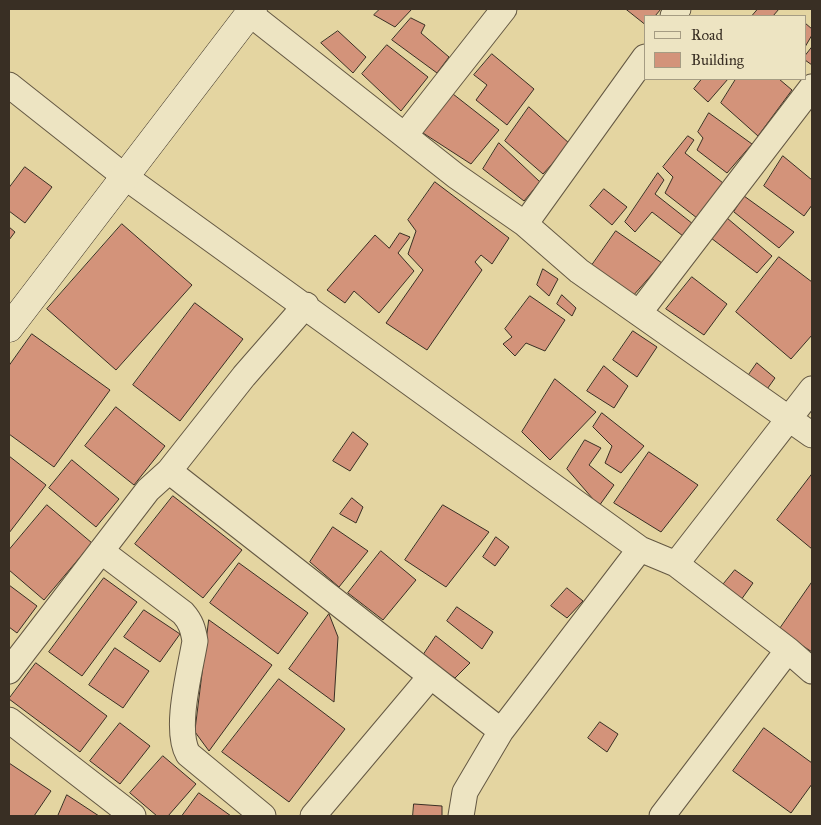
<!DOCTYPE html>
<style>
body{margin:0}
#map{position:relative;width:821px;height:825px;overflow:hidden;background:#e4d5a1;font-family:"IM FELL Great Primer",serif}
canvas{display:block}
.frame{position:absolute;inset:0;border:10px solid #392f24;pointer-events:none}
.legend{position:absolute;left:644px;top:15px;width:162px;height:65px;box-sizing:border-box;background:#ede4c2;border:1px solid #a59c83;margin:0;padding:6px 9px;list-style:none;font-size:15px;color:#392f24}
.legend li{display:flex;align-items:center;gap:10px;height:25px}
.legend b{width:25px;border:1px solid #a59c83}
</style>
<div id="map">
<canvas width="821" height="825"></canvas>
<div class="frame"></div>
<ul class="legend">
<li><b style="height:6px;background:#ede4c2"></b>Road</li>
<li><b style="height:14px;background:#d3937a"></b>Building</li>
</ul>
</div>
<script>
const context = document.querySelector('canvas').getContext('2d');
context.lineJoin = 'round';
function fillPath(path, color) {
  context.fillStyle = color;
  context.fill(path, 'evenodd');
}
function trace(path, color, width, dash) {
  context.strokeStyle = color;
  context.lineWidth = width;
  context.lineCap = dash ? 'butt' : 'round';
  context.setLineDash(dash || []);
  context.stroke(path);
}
const building = new Path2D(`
 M380 9H412L395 27 374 15Z
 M626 9H661L655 16H645V24Z
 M758 9H779L773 16H752Z
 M411 18 425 25 421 33 449 57 437 73 392 40Z
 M805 23 812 29V35L805 47Z
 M338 31 366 57 353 73 321 43Z
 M387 45 428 77 401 111 362 74Z
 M812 47V65L805 60V56Z
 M492 54 534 89 507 125 476 100 487 85 474 75Z
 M702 79H728L708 102 694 89Z
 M736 79H779L792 90 758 136 721 103Z
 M453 94 499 130 471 164 423 133Z
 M529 107 570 144 543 174 505 141Z
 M709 113 752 144 727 173 697 150 703 138 698 132Z
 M688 136 694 140 685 153 723 183 697 218 665 193 673 177 663 167Z
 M499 143 540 182 524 201 483 169Z
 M783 156 812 180V205L804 216 764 186Z
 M25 167 52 187 25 223 9 211V188Z
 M658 173 664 180 655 194 693 224 683 236 652 212 635 232 625 222Z
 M435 182 509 238 492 264 481 255 475 262 482 270 427 350 386 323 423 270 408 254 416 231 408 220Z
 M604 189 627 207 612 225 590 206Z
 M744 196 794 232 779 248 734 212Z
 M727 218 772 256 757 273 711 238Z
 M122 224 192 285 116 370 47 309Z
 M9 227 15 232 9 240Z
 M616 231 662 263 632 297 590 268Z
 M400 233 410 237 398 253 414 271 379 313 354 291 345 303 327 290 375 235 389 248Z
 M779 257 812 282V335L791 359 736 312Z
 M543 269 558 279 549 296 537 285Z
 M692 277 727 304 704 335 666 309Z
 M562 295 576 308 572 316 557 304Z
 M530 296 565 320 545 351 526 343 515 356 503 344 512 337 505 329Z
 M195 303 243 339 180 421 133 385Z
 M633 331 657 347 637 377 613 360Z
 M32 334 110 390 54 467 9 434V366Z
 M757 363 775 378 765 392 748 376Z
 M604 366 628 386 614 408 587 391Z
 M555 379 596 412 550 460 522 432Z
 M116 407 165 446 134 485 85 446Z
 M602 413 644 446 621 473 605 463 612 446 593 427Z
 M353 432 368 444 350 471 333 461Z
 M585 440 601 448 589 465 614 485 599 506 567 469Z
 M649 452 698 485 661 532 614 503Z
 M9 456 46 485 9 533Z
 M72 460 119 499 96 527 49 488Z
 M812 474V549L777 520Z
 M173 496 242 550 203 598 135 544Z
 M352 498 363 507 356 523 340 514Z
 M47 505 92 543 44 600 9 570V550Z
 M443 505 489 532 446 587 405 560Z
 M333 527 368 551 339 587 310 562Z
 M496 537 509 547 495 566 483 557Z
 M381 551 416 580 383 620 348 593Z
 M239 563 308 613 278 654 210 603Z
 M735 570 753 583 741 600 722 586Z
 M104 578 137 602 82 676 49 652Z
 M812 582V652L779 630Z
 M9 585 37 606 17 633 9 627Z
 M567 588 583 601 567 618 551 606Z
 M457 607 493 632 482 649 447 621Z
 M144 610 180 634 160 662 124 637Z
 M329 614 338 637 334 702 289 669Z
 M209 620 272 665 209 751 195 732Z
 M436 636 470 663 455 678 422 657Z
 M115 648 149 671 123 708 89 685Z
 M36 663 107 716 80 752 9 699Z
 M279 679 345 729 289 802 222 752Z
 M600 722 618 734 607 752 588 738Z
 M120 723 150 746 120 784 90 761Z
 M764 728 812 763V784L791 813 733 771Z
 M163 756 196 784 168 816H157L130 793Z
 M9 763 51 791 34 816H9Z
 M199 793 231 816H182Z
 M67 795 99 816H58Z
 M414 804 442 806V816H413Z`);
fillPath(building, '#d3937a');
trace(building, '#392f24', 1);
const street = new Path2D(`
 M249 13 456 176 525 224 579 271 812 435
 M673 16 678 9
 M9 85 124 176 640 549 676 564 788 650 812 671
 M405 135 504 9
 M525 224 645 57
 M639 313 812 87
 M169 471 501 731 640 549
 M101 551 183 613C191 622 193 629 195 641 190 671 174 729 188 754L263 816
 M676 564 812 389
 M9 671 148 490 169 471 244 376 306 305
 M9 720 133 816
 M313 816 430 677
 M461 816 465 792 501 731
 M662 816 788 650`);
const secondary = new Path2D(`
 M9 328 253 9`);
trace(street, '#645843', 27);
trace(secondary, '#392f24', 29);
trace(street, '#ede4c2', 25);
trace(secondary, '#ede4c2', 28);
</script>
